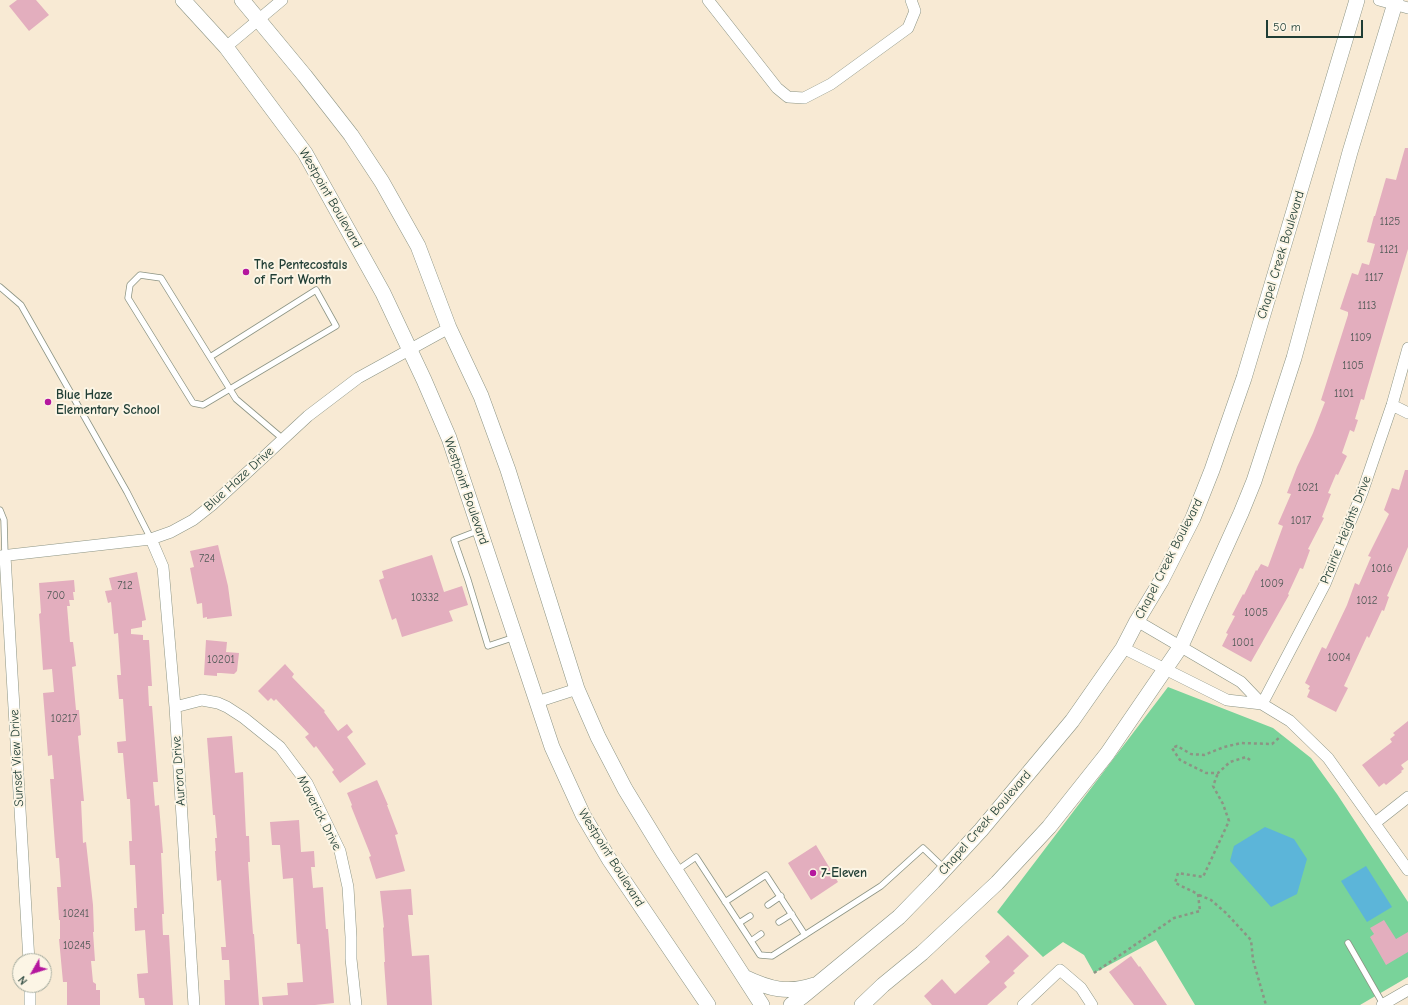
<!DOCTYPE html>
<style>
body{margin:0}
#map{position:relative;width:1408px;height:1005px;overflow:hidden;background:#f8ead4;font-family:"Comic Neue",sans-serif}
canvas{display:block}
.north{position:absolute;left:12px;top:953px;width:40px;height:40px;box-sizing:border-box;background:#fcf5e5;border:1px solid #a4ab9e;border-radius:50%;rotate:231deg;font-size:11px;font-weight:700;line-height:16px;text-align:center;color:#1f3d34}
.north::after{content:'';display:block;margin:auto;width:14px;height:18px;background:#b5179e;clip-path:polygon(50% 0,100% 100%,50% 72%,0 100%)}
.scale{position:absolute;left:1266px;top:20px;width:97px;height:18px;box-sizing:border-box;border:2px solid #1f3d34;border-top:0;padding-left:5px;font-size:12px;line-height:14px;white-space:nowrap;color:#1f3d34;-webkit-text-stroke:3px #fcf5e5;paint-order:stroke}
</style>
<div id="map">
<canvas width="1408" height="1005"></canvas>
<div class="north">N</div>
<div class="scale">50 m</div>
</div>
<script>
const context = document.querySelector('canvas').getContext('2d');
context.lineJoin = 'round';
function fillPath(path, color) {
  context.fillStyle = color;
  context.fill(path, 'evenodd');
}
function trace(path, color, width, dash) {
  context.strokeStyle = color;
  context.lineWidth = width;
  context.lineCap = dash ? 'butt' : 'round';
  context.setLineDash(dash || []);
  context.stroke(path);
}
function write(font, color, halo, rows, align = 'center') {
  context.font = font + ' "Comic Neue",sans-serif';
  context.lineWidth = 4;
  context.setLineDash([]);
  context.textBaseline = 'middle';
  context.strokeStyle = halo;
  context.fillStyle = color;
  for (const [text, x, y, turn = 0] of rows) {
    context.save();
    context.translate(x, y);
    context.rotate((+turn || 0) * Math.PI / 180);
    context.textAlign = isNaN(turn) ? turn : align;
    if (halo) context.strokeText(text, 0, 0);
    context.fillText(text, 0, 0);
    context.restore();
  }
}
fillPath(new Path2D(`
 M1168 687 1273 728 1311 758 1337 794 1408 902V977L1360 1005H1195L1156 940 1094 973 1084 955 1063 942 1043 957 997 912Z`), '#79d39a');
fillPath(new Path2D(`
 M1265 827 1294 839 1307 859 1297 894 1271 907 1230 861 1234 846Z
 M1366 866 1392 907 1367 922 1341 881Z`), '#5cb5d9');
fillPath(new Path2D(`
 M17 0H36L49 15 29 31 9 6Z
 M1405 148H1408V249L1366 392 1364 400 1361 399 1355 419 1358 420 1354 432 1350 430 1342 453 1347 456 1338 475 1336 474 1328 493 1331 494 1322 517 1324 518 1308 549 1310 550 1303 569 1300 568 1288 594 1289 595 1251 662 1222 646 1228 634 1226 633 1235 616 1232 615 1243 594 1244 595 1256 570 1257 571 1261 564 1268 567 1283 526 1278 524 1291 494 1287 493 1297 467 1313 433 1325 402 1321 400 1348 315V312L1340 309 1352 273 1358 275 1362 263 1369 265 1375 244 1367 242 1374 216H1375L1386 178 1396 180Z
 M1405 470H1408V547L1387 596 1389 597 1384 611 1382 610 1369 638 1367 636 1344 686 1348 688 1336 712 1307 697 1310 690 1308 689 1310 686 1305 683 1322 647 1326 649 1347 605 1355 583 1359 585 1371 557 1368 556 1389 514 1384 510 1392 488 1399 490Z
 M218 545 228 586 232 616 207 619V617L203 618 202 603 197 604 190 568 194 567 190 551Z
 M432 555 444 592 462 586 468 605 449 611 453 621 402 637 396 618 392 620 379 580 384 578 382 571Z
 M137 572 146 620 142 621V627L131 629V634L143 635V640H149L152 686H148L149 706H152L158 782H153L155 806 159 805 163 853H161L164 914H162L163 935H169L173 1005H145L144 998H139L137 974 148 973 145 930 135 931 134 908H137L135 865H130L129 841H132L130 799H127L123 753H118L117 742 126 741 123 699H119L117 675H121L118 633 114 634 111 602 108 603 105 591 112 590 109 578Z
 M74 580 75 592H73L74 600H69L70 606H67L70 642H73L76 666 72 667 76 710H79L81 735 78 736 84 801H81L83 843 86 842 93 905 94 932H93L95 961H91L93 982 96 984V990H100V1005H67V982H63L59 939H60V920H59L57 887H61L59 858H56L50 779H54L52 755 48 756 43 693 54 692 52 669 43 670 39 614 41 613 39 583Z
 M206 640 227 642 226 652 239 653 237 671 234 674 221 673H217V676L204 675Z
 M285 664 294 674 292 677 325 711 324 712 338 731 347 724 353 732 347 737 366 764 340 783 332 772 334 770 316 746 314 748 305 737 309 734 276 699 274 701 271 698 268 701 258 691Z
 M1408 721V760L1401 765 1404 769 1401 771 1402 772 1386 785 1384 783 1379 787 1362 765 1392 742 1390 739 1395 735 1393 733Z
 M232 736 235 773 243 772 246 836H249L250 862H248L250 893 253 934H254L259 1005H225L224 980H230L229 960H222L221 947H226L221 880 217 881 215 851H216L215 838H217L215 815H213L207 738Z
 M377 780 388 805H387L398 834 395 835 405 871 376 879 369 857 371 856 351 806 352 805 347 793Z
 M299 820 301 852 314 851 315 867H311L313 888 323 887 326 929H328L334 1003 315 1005H263L262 997 288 995 287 983 303 982 300 944H297L293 878 283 879 280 845H272L270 822Z
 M816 845 838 882 811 900 788 863Z
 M411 889 413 915H408L412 956 429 955 432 1005H387L384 962H385L383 928 384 927 380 891Z
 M1384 920 1396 939 1408 932V952L1386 965 1370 937 1374 934 1370 928Z
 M1008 935 1029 956 1013 971 1015 973 1004 983 1007 987 987 1005H932L924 996 942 979 955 994 990 962 985 956Z
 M1131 956 1139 967 1140 966 1167 1005H1134L1109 972Z`), '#e3aebe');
const lane = new Path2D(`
 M0 287 21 305 127 492 151 539
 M210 357 316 290 336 326 203 405 193 403 128 298 130 285 140 275 161 278 236 399 283 439
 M0 510 4 520 5 556
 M480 530 454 540 468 580 488 646 515 637
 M676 871 696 857 760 955 772 956 881 886 923 848 945 869
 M725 902 766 875 805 935
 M768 905 781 896
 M779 922 792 914
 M739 923 750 916
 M751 941 761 934
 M1348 943 1383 1004`);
const street = new Path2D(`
 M708 0 777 88 788 97 804 98 831 84 908 28 915 11 911 0
 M1379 0 1408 8
 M226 47 282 0
 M1392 405 1408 413
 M151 539 163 567 175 707 194 1005
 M0 556 151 539 171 532 193 520 212 505 308 416 358 378 449 328
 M5 556 29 961
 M1137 621 1241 682 1262 704 1290 721 1328 758 1408 870
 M1123 648 1227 700 1262 704
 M537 702 577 689
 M1262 704 1325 584 1362 493 1392 405 1408 348
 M175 707 202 700 218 703 227 707 244 718 280 747 307 783 340 851 348 887 351 937V959L356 1005
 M1375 823 1408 797
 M30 985V1005
 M1023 1005 1060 970 1081 988 1092 1005
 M1382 1005 1408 990`);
const secondary = new Path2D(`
 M183 0 226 47 305 153 383 293 424 380 449 438 552 747 583 815 609 859 708 1005
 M242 0 305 76 351 135 382 182 418 246 449 328 481 396 508 470 577 689 598 737 625 789 664 853 762 1005
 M744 977C769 989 788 994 814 985
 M791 1005 803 996 899 917 933 882 981 830 1072 721 1123 648 1137 621 1161 581 1193 518 1212 470 1244 378 1357 0
 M862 1005 883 985 922 953 997 883 1049 827 1107 754 1181 646 1241 513 1254 481 1294 358 1350 152 1396 0`);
trace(lane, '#8c9484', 7);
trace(street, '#8c9484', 12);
trace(secondary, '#8c9484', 16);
trace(new Path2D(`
 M1250 760 1246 757 1230 762 1218 773H1206L1180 760 1172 748 1177 746 1191 754 1204 755 1224 747 1241 743 1272 744 1281 736
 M1199 895 1211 900 1226 913 1251 940 1253 960 1266 1005
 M1094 973 1174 918 1200 911 1198 894 1175 883 1178 873 1203 877 1229 821 1223 804 1213 786 1218 773`), '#8c9484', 2.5, [3, 3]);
trace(lane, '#fff', 5.5);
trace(street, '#fff', 11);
trace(secondary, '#fff', 15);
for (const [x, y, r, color] of [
 [246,272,4,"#b5179e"],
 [48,402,4,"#b5179e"],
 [813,873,4,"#b5179e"]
]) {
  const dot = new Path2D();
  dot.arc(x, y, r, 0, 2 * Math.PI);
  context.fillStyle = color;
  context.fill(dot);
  trace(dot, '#fcf5e5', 1.5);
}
write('11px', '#505956', null, [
 ["1125",1390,222],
 ["1121",1389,250],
 ["1117",1374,278],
 ["1113",1367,306],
 ["1109",1361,338],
 ["1105",1353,366],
 ["1101",1344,394],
 ["1021",1308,488],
 ["1017",1301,521],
 ["724",207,559],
 ["1016",1382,569],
 ["1009",1272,584],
 ["712",125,586],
 ["700",56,596],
 ["10332",425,598],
 ["1012",1367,601],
 ["1005",1256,613],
 ["1001",1243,643],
 ["1004",1339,658],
 ["10201",221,660],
 ["10217",64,719],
 ["10241",76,914],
 ["10245",77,946]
]);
write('13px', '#1f3d34', '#fcf5e5', [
 ["Westpoint Boulevard",330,198,60],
 ["Chapel Creek Boulevard",1281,255,-73],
 ["Blue Haze Drive",239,479,-42],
 ["Westpoint Boulevard",466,491,71],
 ["Prairie Heights Drive",1346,530,-68],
 ["Chapel Creek Boulevard",1169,559,-63],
 ["Sunset View Drive",17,758,-93],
 ["Aurora Drive",179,771,-94],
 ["Maverick Drive",319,813,63],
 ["Chapel Creek Boulevard",985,823,-49],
 ["Westpoint Boulevard",611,858,58]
]);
write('bold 13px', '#1f3d34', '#fcf5e5', [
 ["The Pentecostals",254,265],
 ["of Fort Worth",254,280],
 ["Blue Haze",56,395],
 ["Elementary School",56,410],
 ["7-Eleven",821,873]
], 'left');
</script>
